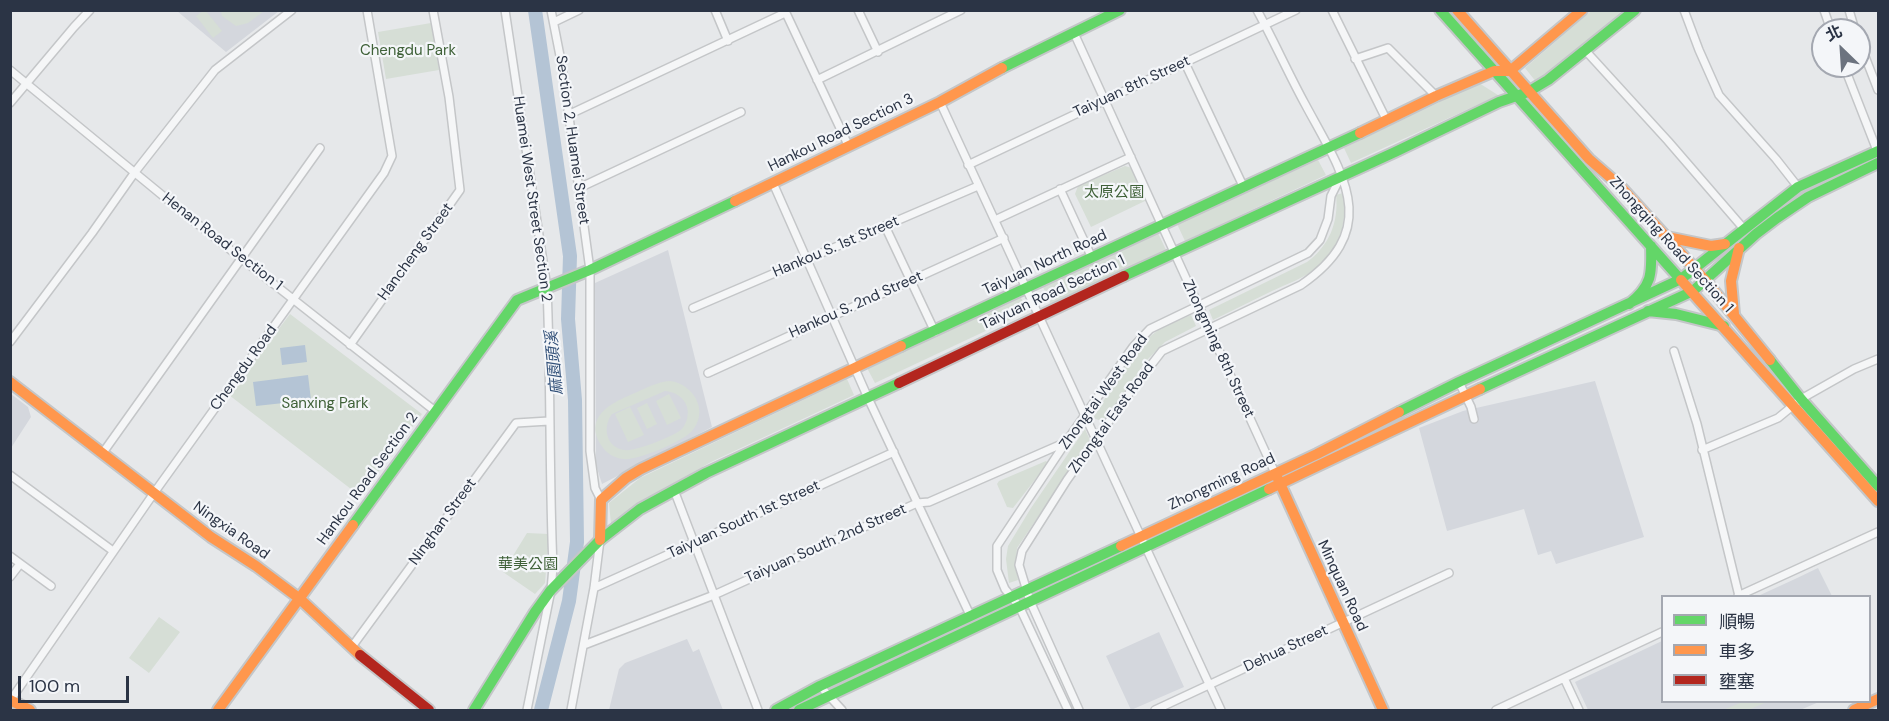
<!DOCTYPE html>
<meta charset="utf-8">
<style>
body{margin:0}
#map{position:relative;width:1889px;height:721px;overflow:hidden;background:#e6e8ea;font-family:"DM Sans","Noto Sans TC",sans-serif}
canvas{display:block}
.frame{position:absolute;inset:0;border:12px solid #2b3445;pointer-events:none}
.legend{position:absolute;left:1661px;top:595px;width:210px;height:108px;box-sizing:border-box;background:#f4f6f9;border:2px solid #a4a8b1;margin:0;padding:8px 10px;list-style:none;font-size:18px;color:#2b3445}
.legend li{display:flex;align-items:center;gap:12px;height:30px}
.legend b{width:30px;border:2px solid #a4a8b1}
.north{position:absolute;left:1811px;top:18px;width:60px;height:60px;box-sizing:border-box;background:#f4f6f9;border:2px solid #a4a8b1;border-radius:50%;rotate:335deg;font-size:16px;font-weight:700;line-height:24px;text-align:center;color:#2b3445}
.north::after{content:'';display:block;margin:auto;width:21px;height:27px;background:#6c737f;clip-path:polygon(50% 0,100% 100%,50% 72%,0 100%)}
.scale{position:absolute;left:18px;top:676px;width:111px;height:27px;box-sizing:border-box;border:3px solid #2b3445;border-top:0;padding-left:8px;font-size:18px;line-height:21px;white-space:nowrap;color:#2b3445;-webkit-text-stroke:4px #f4f6f9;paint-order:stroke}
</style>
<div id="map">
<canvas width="1889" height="721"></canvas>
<div class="frame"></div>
<ul class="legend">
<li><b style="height:8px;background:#63d668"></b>順暢</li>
<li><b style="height:8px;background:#ff974d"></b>車多</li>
<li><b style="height:8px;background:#b3261e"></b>壅塞</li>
</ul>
<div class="north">北</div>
<div class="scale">100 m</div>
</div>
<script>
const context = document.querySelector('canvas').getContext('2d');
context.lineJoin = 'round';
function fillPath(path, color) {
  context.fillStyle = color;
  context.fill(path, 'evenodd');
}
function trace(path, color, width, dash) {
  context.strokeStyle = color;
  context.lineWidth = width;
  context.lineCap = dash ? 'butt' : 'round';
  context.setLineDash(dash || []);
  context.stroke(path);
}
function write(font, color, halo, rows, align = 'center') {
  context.font = font + ' "DM Sans","Noto Sans TC",sans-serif';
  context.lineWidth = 4.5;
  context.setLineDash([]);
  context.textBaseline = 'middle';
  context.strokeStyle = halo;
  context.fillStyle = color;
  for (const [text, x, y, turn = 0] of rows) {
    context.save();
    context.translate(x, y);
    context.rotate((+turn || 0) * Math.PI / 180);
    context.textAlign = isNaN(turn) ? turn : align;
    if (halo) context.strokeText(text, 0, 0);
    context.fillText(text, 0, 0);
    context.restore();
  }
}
fillPath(new Path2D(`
 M177 11H279L226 52Z
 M668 250 712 427 602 484 596 465 595 283Z
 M1595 381 1644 537 1556 564 1551 551 1538 555 1524 509 1447 531 1419 428 1463 411Z
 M11 394 28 407 31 417 11 448Z
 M1818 568 1832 596H1758L1795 579Z
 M1159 632 1184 687 1131 710 1106 656Z
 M687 639 693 652 699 649 723 710H609L619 669 625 663Z
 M1662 641V702H1819L1800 710H1588L1575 682Z`), '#d4d7dd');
fillPath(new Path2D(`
 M203 11H206L222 31 213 38 196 16Z
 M221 11V10L264 11 248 23 236 26 222 16Z
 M1591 11H1628L1537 83 1525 68Z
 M431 23 439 70 386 79 378 32Z
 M1479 83 1501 97 1488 100 1351 163 1344 148Z
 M1318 160 1326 175 1185 241 1177 224Z
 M1125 166 1132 168 1147 200 1091 227 1075 194 1078 186Z
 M1343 193C1348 221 1340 250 1317 268 1304 278 1287 284 1272 291 1252 301 1233 310 1213 320L1209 310 1307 262C1329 246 1339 222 1336 195Z
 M1157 231 1167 252 1051 305 1043 287Z
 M1020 296 1028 311 875 383 867 368Z
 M290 314 422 414 360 496 229 395Z
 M1191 315 1196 326 1165 342 1145 362 1105 422 1093 418C1112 389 1129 351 1157 331 1167 324 1180 320 1191 315Z
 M847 379 854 395 711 462 660 491 611 524 609 503 640 478Z
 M670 381C694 384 710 412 691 432 681 442 637 461 623 459 614 458 606 453 601 445 583 416 613 402 635 393 646 388 657 382 670 381ZM665 391C675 392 684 397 687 407 689 414 687 423 682 429 675 436 634 452 625 450 606 448 602 427 612 414Z
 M669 394 681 418 667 425 656 401Z
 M647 403 657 424 647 429 637 408Z
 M630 407 644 435 628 442 615 414Z
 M1085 429 1090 440 1017 548 1016 564 1018 580 1009 583 1006 559 1008 546 1031 508Z
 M1046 461 1048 463 1013 508 1007 507 997 484 999 481Z
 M527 533 549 534 545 583 535 594 503 572Z
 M159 617 180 632 149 673 129 658Z
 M1739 702H1767L1748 710H1723L1740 703Z`), '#d6ded6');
fillPath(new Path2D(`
 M305 345 307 362 282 365 280 348Z
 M308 375 311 400 256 406 253 382Z`), '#b4c4d5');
trace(new Path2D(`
 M535 10 570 256 568 319 575 400 577 542 569 601 541 710`), '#b4c4d5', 14);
const street = new Path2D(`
 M505 10 547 288C551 381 549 474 553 567L551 590 527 710
 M551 10 562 66 590 270V451L595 488 601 500
 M715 10 728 41
 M858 10 878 52
 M1332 10 1387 121
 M1684 10 1699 50 1719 95 1776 159 1798 187
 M1824 10 1831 30
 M1849 10 1855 30
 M785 11 849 147
 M554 22 579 10
 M1074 33 1275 473
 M1859 41 1878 90
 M1584 49 1668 141 1744 229
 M1355 59 1388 48 1436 96
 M1185 63 1244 188
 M1844 66 1878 153
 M10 70 185 214 435 411
 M817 80 961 10
 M940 102 1221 710
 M10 103 74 27 90 10
 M568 115 785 13
 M968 165 1296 10
 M773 183 868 398 970 615
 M579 188 741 112
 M1060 189 1092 258
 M995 220 1131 157
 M885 226 935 332
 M693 308 978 186
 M10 342 92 233 135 172 215 70 292 10
 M350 345 460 190 449 97 433 10
 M1674 351 1697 424 1739 596
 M708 373 1004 238
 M1459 382 1471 407 1474 419
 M1702 450 1778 418 1801 399 1854 369 1878 359
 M102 454 320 148
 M10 475 113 551
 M674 490 758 710
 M10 556 51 586
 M10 577 20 564
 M594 588 894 452
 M1738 596 1878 532
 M584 645 714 595 917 503 929 502 1064 443
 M351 648 516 423 549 421
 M1564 678 1579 710
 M820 686 842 710
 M10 701 154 493 384 173 392 156 367 10
 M571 710 594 588 600 540
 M1068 710 1019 606 1005 589 997 570V546L1066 442 1133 347 1150 329 1308 253 1320 240 1328 219 1331 196 1341 176
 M1079 710 1030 601 1019 565 1022 551 1067 480 1127 396 1162 351 1301 285C1384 228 1342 173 1305 104 1288 73 1274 41 1257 10
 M1155 710 1449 573
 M1496 710 1662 632`);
const fast = new Path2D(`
 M1440 10 1681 280
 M1002 68 1120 10
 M1124 276 1395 152 1499 102 1528 92 1548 80 1635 10
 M1629 304C1652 286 1652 274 1651 246
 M1648 311 1676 314 1724 326
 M901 346 1360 133
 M1770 360 1801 399 1878 486
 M1480 389 1693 291 1756 234 1777 218 1808 197 1878 163
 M1399 412 1459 382 1681 279 1798 187 1878 151
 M353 525 517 300 590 270 735 201
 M474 710 535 612 551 590 600 540 640 509 706 473 899 383
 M776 710 820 686 1121 546
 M799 710 1269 489`);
const slow = new Path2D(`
 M1457 10 1589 159 1619 185 1705 280 1770 360
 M1360 133 1436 96 1494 71H1510L1582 10
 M735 201 940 102 1002 68
 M1667 237 1711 246 1725 244
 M1681 280 1878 501
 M1734 314 1731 281 1739 248
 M10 382 211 537 256 566 300 599 360 655
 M1278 479 1383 710
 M1269 489 1480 389
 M600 540 601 500 626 478 641 469 901 346
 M1121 546 1317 454 1399 412
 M10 700 30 710
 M218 710 353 525
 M1854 710 1878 699`);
const jam = new Path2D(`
 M899 383 1124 276
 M360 655 429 710`);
trace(street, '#c4c6c8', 10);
trace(fast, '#c4c6c8', 14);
trace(slow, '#c4c6c8', 14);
trace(jam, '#c4c6c8', 14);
trace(street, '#f5f6f7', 7);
trace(fast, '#63d668', 10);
trace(slow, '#ff974d', 10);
trace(jam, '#b3261e', 10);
write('15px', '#3f6138', '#f4f6f9', [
 ["Chengdu Park",408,51],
 ["太原公園",1114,193],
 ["Sanxing Park",325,404],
 ["華美公園",528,565]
]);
write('15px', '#2b3445', '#f4f6f9', [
 ["Taiyuan 8th Street",1132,87,-25],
 ["Hankou Road Section 3",841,133,-26],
 ["Section 2, Huamei Street",572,140,82],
 ["Huamei West Street Section 2",532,199,82],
 ["Henan Road Section 1",222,242,38],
 ["Zhongqing Road Section 1",1671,245,48],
 ["Hankou S. 1st Street",836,247,-23],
 ["Hancheng Street",416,252,-54],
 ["Taiyuan North Road",1045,263,-25],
 ["Taiyuan Road Section 1",1053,293,-25],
 ["Hankou S. 2nd Street",856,305,-24],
 ["Zhongming 8th Street",1218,349,65],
 ["Chengdu Road",244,368,-54],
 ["Zhongtai West Road",1104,392,-54],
 ["Zhongtai East Road",1112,418,-54],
 ["Hankou Road Section 2",368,479,-54],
 ["Zhongming Road",1222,482,-25],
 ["Taiyuan South 1st Street",744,520,-25],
 ["Ninghan Street",443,522,-54],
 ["Ningxia Road",231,531,35],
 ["Taiyuan South 2nd Street",826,544,-24],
 ["Minquan Road",1342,586,65],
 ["Dehua Street",1286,649,-25]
]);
write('italic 16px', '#34527a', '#f4f6f9', [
 ["麻園頭溪",555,363,-95]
]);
</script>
